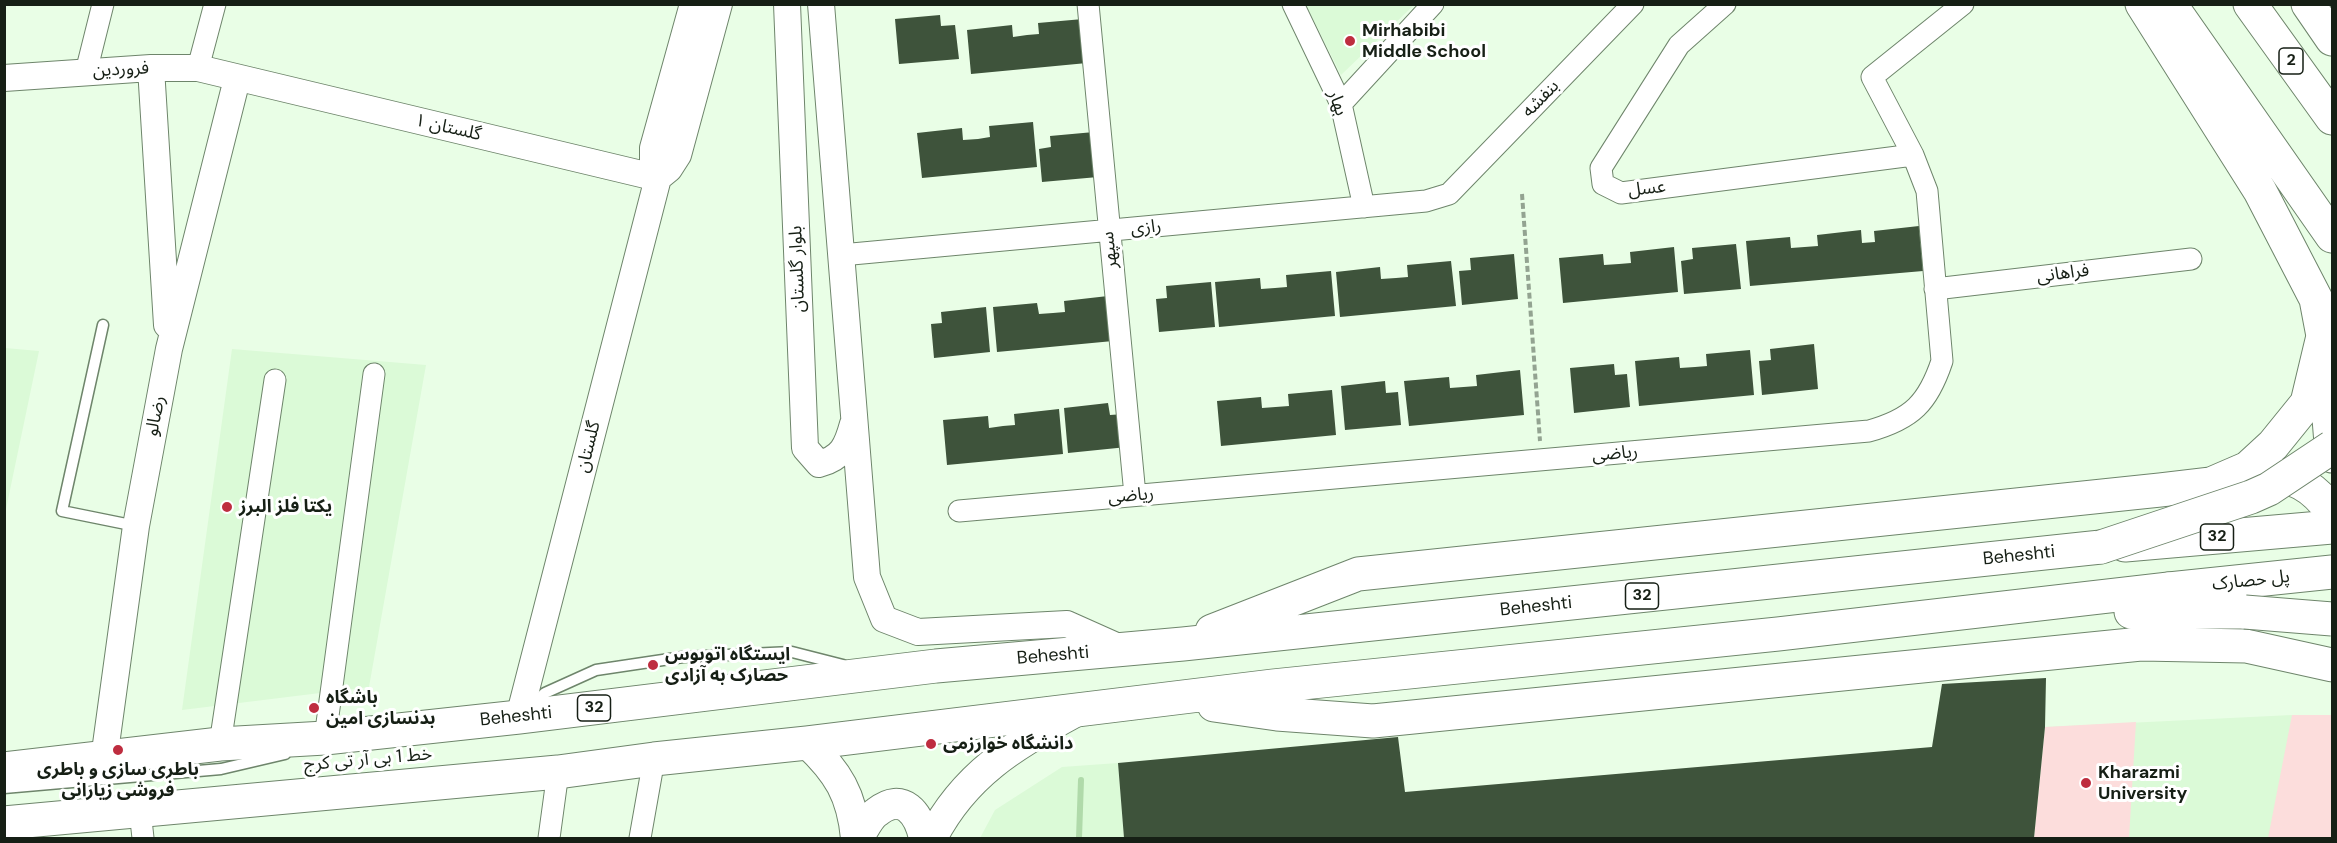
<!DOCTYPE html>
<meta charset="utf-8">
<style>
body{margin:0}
#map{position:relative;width:2337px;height:843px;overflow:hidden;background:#e9fee6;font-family:"DM Sans",sans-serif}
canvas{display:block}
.frame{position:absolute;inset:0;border:6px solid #161f15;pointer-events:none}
</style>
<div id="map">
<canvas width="2337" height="843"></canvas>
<div class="frame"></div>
</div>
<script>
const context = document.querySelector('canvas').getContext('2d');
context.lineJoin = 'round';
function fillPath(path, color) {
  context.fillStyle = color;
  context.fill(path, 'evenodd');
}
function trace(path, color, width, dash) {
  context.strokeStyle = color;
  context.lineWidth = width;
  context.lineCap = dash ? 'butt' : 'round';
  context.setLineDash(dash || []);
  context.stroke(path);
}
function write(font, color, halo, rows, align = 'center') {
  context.font = font + ' "DM Sans","Noto Sans Arabic",sans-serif';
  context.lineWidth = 6;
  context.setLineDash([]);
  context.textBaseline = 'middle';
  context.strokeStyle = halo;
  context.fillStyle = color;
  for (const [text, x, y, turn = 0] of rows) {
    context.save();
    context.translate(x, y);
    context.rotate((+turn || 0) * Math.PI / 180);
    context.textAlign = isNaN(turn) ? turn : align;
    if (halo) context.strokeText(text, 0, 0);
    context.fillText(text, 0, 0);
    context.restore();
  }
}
fillPath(new Path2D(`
 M1306 5H1414L1341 75Z
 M5 348 39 351 5 514 4 348Z
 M232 349 426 365 369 687 182 710Z
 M2292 715H2332V838H2034L2045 727Z
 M1118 763 1124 838H980L995 810 1062 767Z`), '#dbfad7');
fillPath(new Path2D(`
 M2292 715H2332V838H2268Z
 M2136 722 2129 838H2034L2045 727Z`), '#fcdddc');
trace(new Path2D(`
 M1079 838 1081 780`), '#b0daaa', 6);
fillPath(new Path2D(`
 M940 15 941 26 955 25 959 59 899 64 895 19Z
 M1083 19 1087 63 971 74 967 30 1012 25 1013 37 1027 35 1039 34 1038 23Z
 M1033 122 1037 167 922 178 917 133 962 128 963 140 978 139 990 137 989 126Z
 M1094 132 1098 177 1042 182 1039 149 1051 147 1050 136Z
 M1919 226 1923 271 1750 286 1746 241 1790 237 1791 248 1818 246 1817 235 1861 230 1862 243 1875 242 1874 231Z
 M1736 244 1741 289 1684 294 1681 261 1693 259 1692 248Z
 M1674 247 1678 292 1563 303 1559 258 1603 254 1604 265 1619 264 1631 263 1630 252Z
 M1514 254 1518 299 1462 305 1459 271 1471 270 1470 258Z
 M1451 261 1456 306 1340 317 1336 272 1380 267 1381 279 1396 278 1408 277 1407 265Z
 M1331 271 1335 316 1219 327 1215 282 1260 278 1261 289 1275 288 1287 287 1286 275Z
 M1211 282 1215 327 1159 332 1156 299 1167 298 1166 286Z
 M1108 296 1113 341 997 352 993 307 1037 303 1039 314 1053 313 1065 312 1064 301Z
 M986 307 990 352 934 358 931 324 942 323 941 312Z
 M1814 344 1818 389 1762 395 1759 361 1771 360 1770 349Z
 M1750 350 1754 395 1639 406 1635 361 1679 357 1680 368 1695 367 1707 366 1706 354Z
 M1614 364 1615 375 1627 374 1630 407 1574 413 1570 368Z
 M1520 370 1524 415 1409 426 1404 381 1449 377 1450 388 1477 386 1476 375Z
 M1385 381 1386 393 1398 392 1401 425 1345 430 1341 386Z
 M1332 390 1336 435 1221 446 1217 401 1261 397 1262 408 1289 406 1288 394Z
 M1108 403 1110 415 1124 414 1127 447 1068 453 1064 408Z
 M1059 409 1063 454 947 465 943 420 988 416 989 428 1003 426 1015 425 1014 414Z
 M2046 678 2045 727 2034 838H1124L1118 763 1398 737 1405 792 1932 747 1942 684Z`), '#3e533b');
const service = new Path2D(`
 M103 325 62 511 136 526
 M530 707 545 693 596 670 683 657 792 652 843 665
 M4 788 221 769 285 754`);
const minor = new Path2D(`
 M1088 4 1135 495
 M1293 4 1341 104 1364 207
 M1725 4 1679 45 1601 168 1603 184 1621 193 1913 155
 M198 68 215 4
 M86 72 103 4
 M1341 104 1433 4
 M841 255 1426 201 1449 194 1633 4
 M1935 289 2191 259
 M959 511 1869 431C1912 419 1928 403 1942 361L1927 191 1913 155 1872 77 1963 4
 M325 738 374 374
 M220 744 275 380
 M140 811 143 838
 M549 838 558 772
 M640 838 654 759`);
const tertiary = new Path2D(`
 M787 4 805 448 819 464C842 458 847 446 853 424
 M821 4 867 577 884 619 918 632 1067 624 1123 649
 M151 68 167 325
 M4 78 151 68H198L658 178
 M658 178 669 169 678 155 719 4
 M519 717 658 178 653 162V148L693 4
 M104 759 136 526 169 349 237 79`);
const secondary = new Path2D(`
 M807 743C838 772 852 795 856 838
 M858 838C864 830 869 817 877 812 903 791 919 814 924 838
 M932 838C964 775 1014 745 1075 712`);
const primary = new Path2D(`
 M2170 4 2332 236
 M2325 368 2332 456
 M2262 471C2296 479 2311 483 2332 512
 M2131 612H2245
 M1212 631 1358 574 2160 490 2211 484 2248 468 2273 445 2307 403 2323 336 2316 299 2260 191 2142 4
 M1214 705 1277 714 1373 721 2141 644 2246 646 2332 665
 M4 769 220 744 325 738 519 717 936 666 1183 644 2101 547
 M4 823 558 772 654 759 807 743 1273 686 1778 634 2169 589`);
const trunk = new Path2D(`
 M2323 336 2332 363
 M2125 545 2332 527
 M2169 589 2332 572`);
const motorway = new Path2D(`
 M2250 4 2332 118
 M2308 4 2332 39`);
trace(service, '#6e856b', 13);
trace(minor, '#6e856b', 23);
trace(tertiary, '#6e856b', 28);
trace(secondary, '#6e856b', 32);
trace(primary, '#6e856b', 35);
trace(trunk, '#6e856b', 35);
trace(motorway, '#6e856b', 35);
trace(new Path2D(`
 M1522 194 1540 441`), '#93a391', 4, [6, 3]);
trace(service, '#fff', 10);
trace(minor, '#fff', 21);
trace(tertiary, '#fff', 26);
trace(secondary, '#fff', 30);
trace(primary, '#fff', 33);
trace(trunk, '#fff', 33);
trace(motorway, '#fff', 33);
const trunkBridge = new Path2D(`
 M2101 547 2251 497 2269 489 2332 447
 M2245 612 2332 619`);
trace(trunkBridge, '#6e856b', 35, []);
trace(trunkBridge, '#fff', 33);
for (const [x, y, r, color] of [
 [1350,41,6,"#be2d3f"],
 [227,507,6,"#be2d3f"],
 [653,665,6,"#be2d3f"],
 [314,708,6,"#be2d3f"],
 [931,744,6,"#be2d3f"],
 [118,750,6,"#be2d3f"],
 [2086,783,6,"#be2d3f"]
]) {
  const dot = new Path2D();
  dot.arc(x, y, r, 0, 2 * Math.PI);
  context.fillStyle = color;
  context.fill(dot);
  trace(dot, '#fff', 2);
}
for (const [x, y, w] of [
 [2291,61,24],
 [2217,537,33],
 [1642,596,33],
 [594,708,33]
]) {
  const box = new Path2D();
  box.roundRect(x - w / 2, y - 13, w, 26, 4.5);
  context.fillStyle = '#fff';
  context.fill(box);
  trace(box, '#161f15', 1.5);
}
write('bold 16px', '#161f15', null, [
 ["2",2291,61],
 ["32",2217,537],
 ["32",1642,596],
 ["32",594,708]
]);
write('bold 18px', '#161f15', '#fff', [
 ["Mirhabibi",1362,31],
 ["Middle School",1362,52],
 ["یکتا فلز البرز",239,507],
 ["ایستگاه اتوبوس",665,655],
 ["حصارک به آزادی",665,676],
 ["باشگاه",326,698],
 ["بدنسازی امین",326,719],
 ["دانشگاه خوارزمی",943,744],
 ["باطری سازی و باطری",118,770,"center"],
 ["فروشی زیارانی",118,791,"center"],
 ["Kharazmi",2098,773],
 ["University",2098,794]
], 'left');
write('18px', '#161f15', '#fff', [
 ["فروردین",121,70,-3],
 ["بنفشه",1541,99,-46],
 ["بهار",1337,103,70],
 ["گلستان ۱",448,128,13],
 ["عسل",1647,189,-6],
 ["رازی",1146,228,-6],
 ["سپهر",1110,250,-96],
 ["بلوار گلستان",798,269,-92],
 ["فراهانی",2063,274,-7],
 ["رضالو",156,416,-79],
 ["گلستان",589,447,-76],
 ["ریاضی",1615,454,-5],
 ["ریاضی",1131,496,-5],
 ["Beheshti",2019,556,-6],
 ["پل حصارک",2251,581,-6],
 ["Beheshti",1536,607,-6],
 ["Beheshti",1053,656,-5],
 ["Beheshti",516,717,-6],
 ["خط 1 بی آر تی کرج",368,760,-5]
]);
</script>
